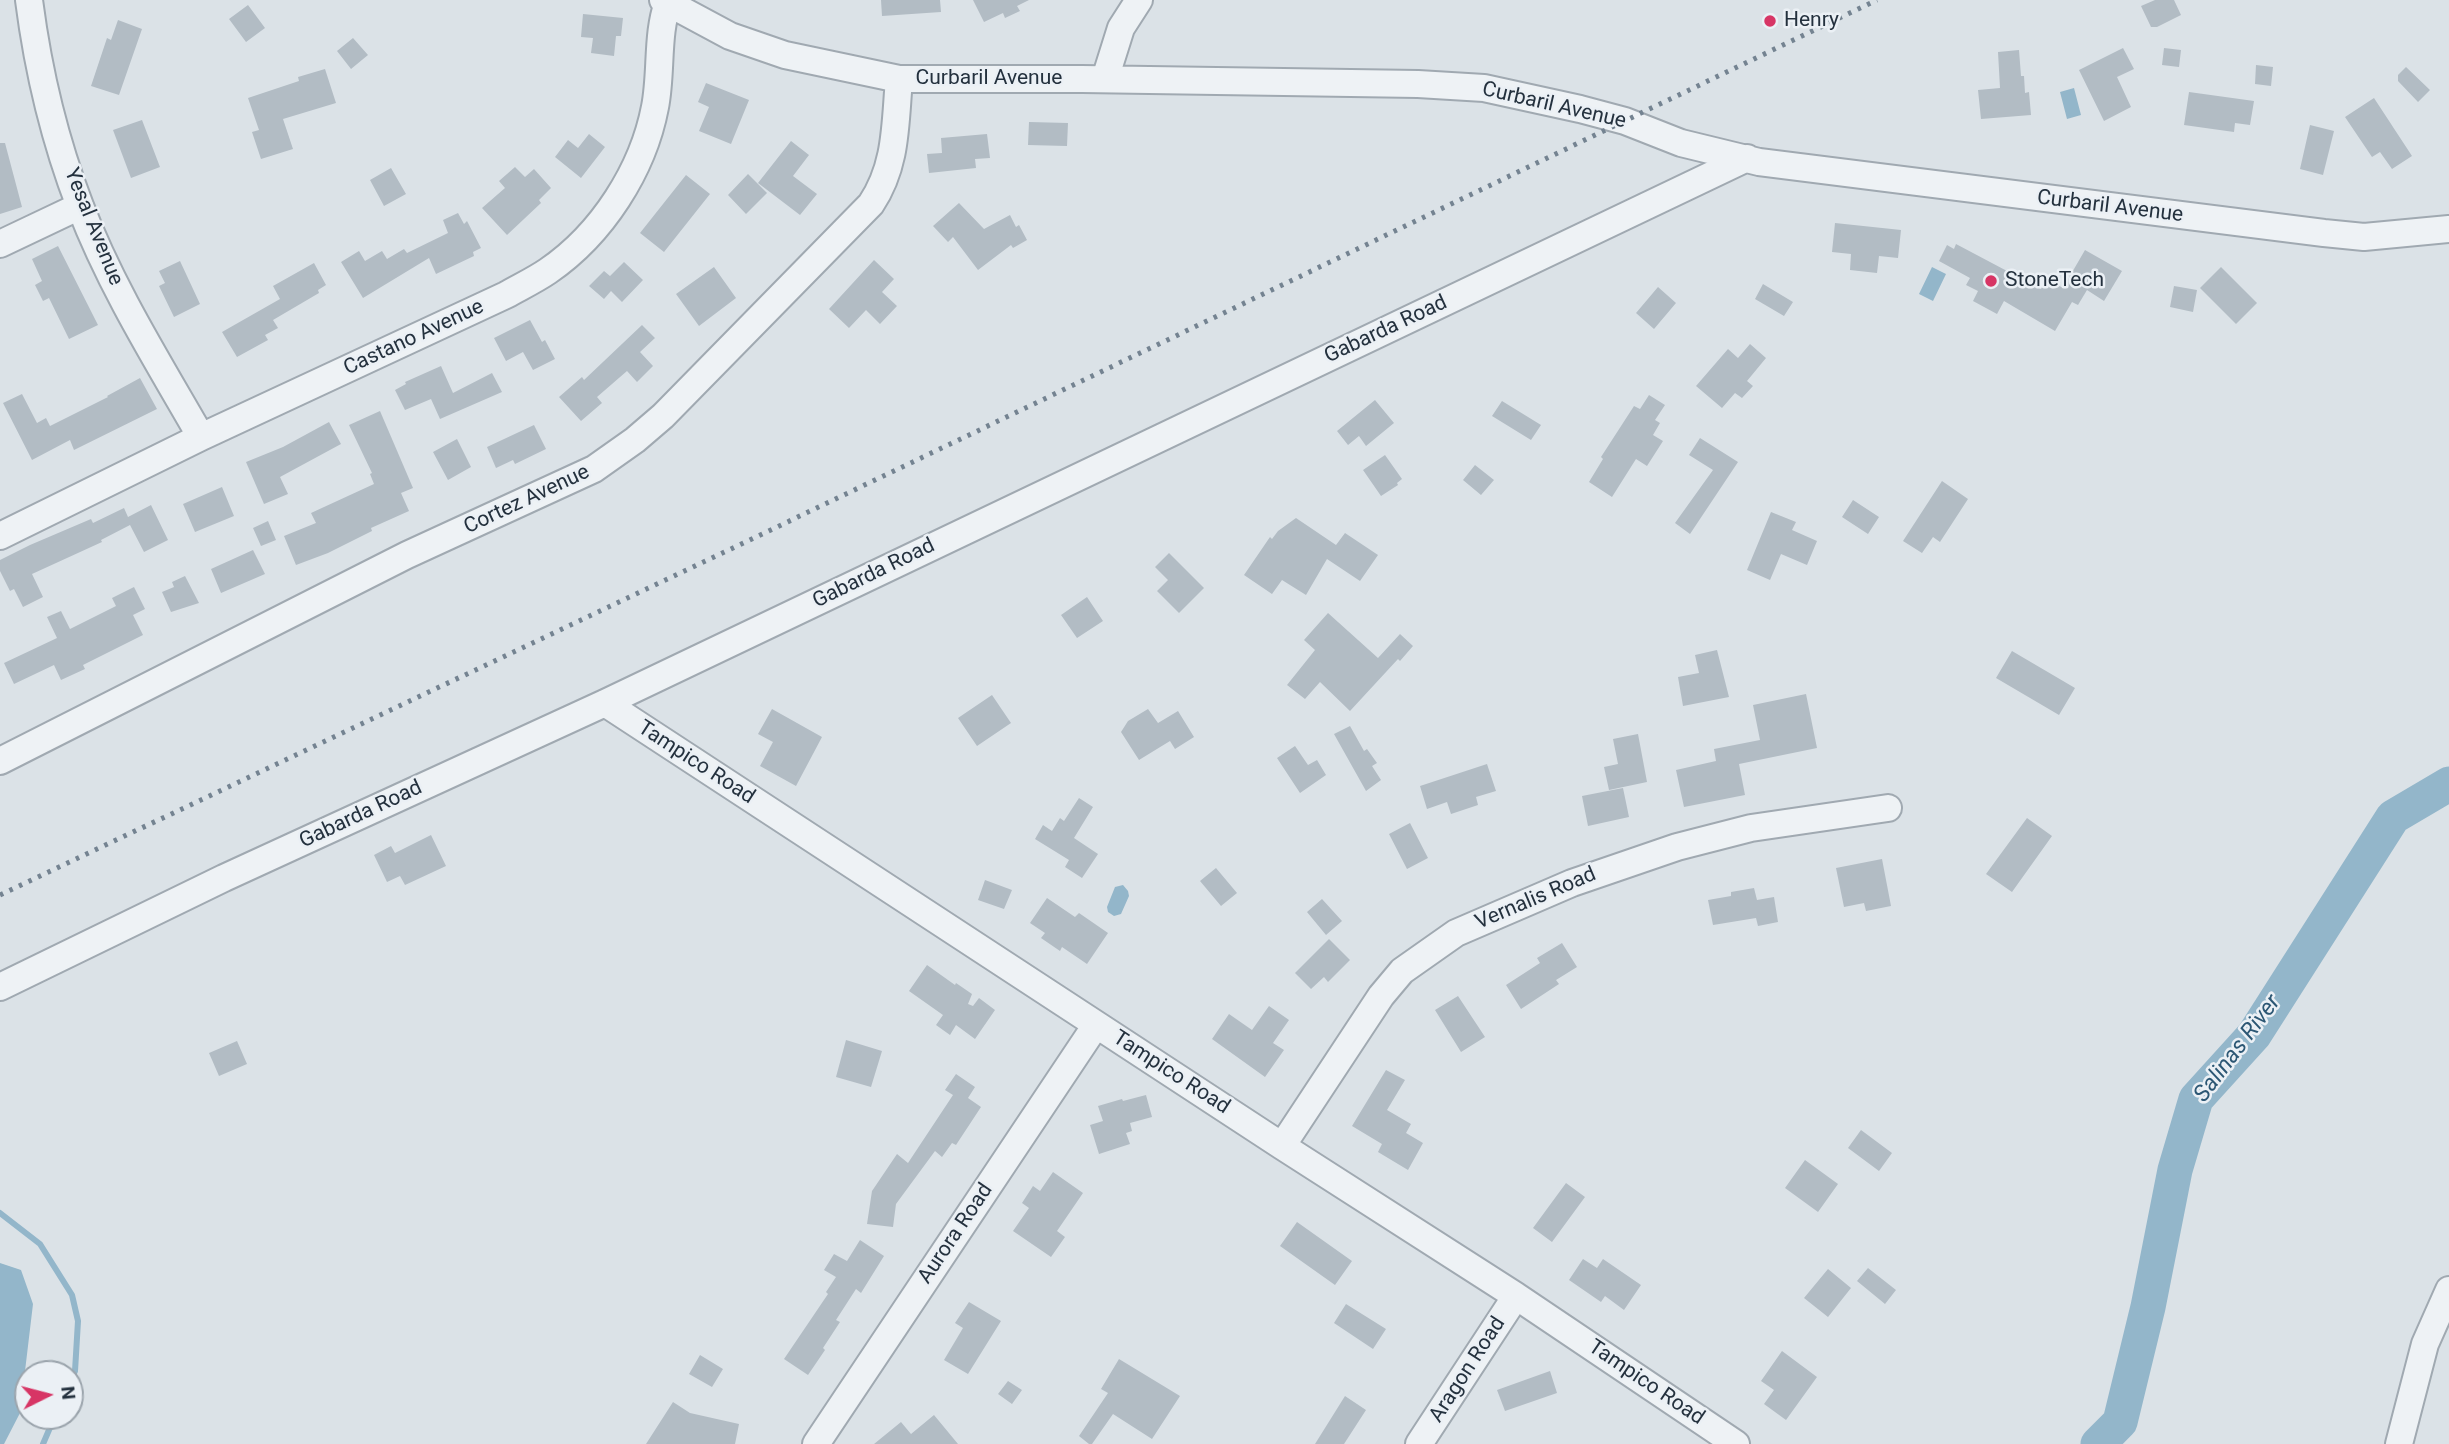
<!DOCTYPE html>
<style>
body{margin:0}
#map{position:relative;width:2449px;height:1444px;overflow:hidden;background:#dbe2e7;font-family:Roboto,sans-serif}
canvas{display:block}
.north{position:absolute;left:14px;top:1360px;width:70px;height:70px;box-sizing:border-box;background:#ebf0f5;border:2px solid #9ba4ac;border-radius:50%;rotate:84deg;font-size:19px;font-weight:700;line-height:28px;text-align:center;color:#24313e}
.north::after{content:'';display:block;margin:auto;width:24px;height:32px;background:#d73565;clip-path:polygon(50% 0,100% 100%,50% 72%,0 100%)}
</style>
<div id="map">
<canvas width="2449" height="1444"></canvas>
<div class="north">N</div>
</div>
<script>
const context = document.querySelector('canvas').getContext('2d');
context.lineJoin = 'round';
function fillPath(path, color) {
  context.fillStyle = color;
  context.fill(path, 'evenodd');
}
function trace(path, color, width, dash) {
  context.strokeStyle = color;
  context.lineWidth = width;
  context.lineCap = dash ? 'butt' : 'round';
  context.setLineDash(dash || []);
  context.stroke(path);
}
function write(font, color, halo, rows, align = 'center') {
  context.font = font + ' Roboto,sans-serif';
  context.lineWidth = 5;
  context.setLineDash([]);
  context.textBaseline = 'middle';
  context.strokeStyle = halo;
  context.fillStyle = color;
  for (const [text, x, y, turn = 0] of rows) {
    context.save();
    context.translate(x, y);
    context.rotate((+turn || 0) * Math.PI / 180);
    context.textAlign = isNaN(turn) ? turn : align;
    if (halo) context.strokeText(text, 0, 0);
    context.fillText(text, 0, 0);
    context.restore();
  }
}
fillPath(new Path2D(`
 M2074 88 2081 115 2067 119 2060 92Z
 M1932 267 1946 274 1933 301 1919 294Z
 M1123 885 1128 891 1129 896 1121 914 1114 916 1108 912 1107 907 1115 887Z
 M0 1263 21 1270 33 1304 20 1413 4 1444H0Z`), '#93b6ca');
trace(new Path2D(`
 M0 1213 40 1244 72 1295 78 1321 75 1371 70 1382
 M43 1444 55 1416`), '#93b6ca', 6);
trace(new Path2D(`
 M2098 1444 2120 1422 2148 1307 2175 1170 2196 1099 2254 1035 2393 817 2449 784`), '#93b6ca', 35);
fillPath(new Path2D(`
 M881 0H940L941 12 882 16Z
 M973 0H1029L1017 6 1020 11 1005 18 1003 13 984 22Z
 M2155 0H2174L2181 15 2157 27H2151L2141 6Z
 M248 5 265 28 246 42 229 19Z
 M583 14 623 18 621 36H616L614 56 591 53 593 38 581 37Z
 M118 20 142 29 119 95 91 86 107 38 111 40Z
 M353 38 368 55 351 69 337 51Z
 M2123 48 2134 69 2117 77 2131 107 2104 121 2079 70Z
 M2164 48 2181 50 2179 67 2162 65Z
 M2019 50 2021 76H2024L2025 93 2029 92 2031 115 1981 119 1978 90 2000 88 1998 52Z
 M2256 65 2273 67 2271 86 2255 84Z
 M2406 67 2430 90 2418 102 2398 81V75Z
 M325 69 336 103 283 119 293 149 261 159 252 132 259 130 248 98 299 81 298 77Z
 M706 83 749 100 731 144 699 131 709 107 698 102Z
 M2189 92 2254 101 2250 125 2235 123 2234 132 2184 125Z
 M2374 98 2412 156 2392 169 2380 152 2372 157 2345 117Z
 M142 120 160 167 131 178 113 130Z
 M1029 122 1068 123 1067 146 1028 145Z
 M2310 125 2334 131 2323 175 2300 169Z
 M589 134 605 147 581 178 555 157 568 140 578 148Z
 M987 134 990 158 975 159 976 168 929 173 927 154 942 153 941 138Z
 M791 141 809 155 793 176 817 194 800 215 758 183Z
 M0 143H5L22 207 0 214Z
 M515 167 525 177 534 169 551 188 539 200 541 203 507 235 482 208 505 188 499 181Z
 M391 168 406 194 384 206 370 180Z
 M748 174 767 193 746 214 728 195Z
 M686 175 710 194 664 252 640 233Z
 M959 203 984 229 1010 215 1016 227 1019 225 1027 240 1013 248 1011 245 978 270 953 237 948 242 933 226Z
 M458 213 464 224 467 221 481 248 473 252 474 256 436 274 429 258 363 298 341 262 359 251 365 261 382 251 387 259 404 249 407 253 448 233 443 220Z
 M1835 223 1901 230 1898 258 1879 256 1877 273 1850 270 1851 254 1832 252Z
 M1956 244 2041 289 2047 279 2063 288 2085 250 2122 271 2104 301 2087 290 2078 305 2072 302 2055 331 2004 301 1997 314 1973 301 1978 291 1966 285 1970 278 1939 261 1947 245 1954 249Z
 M58 246 98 325 69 339 49 298 43 301 35 285 42 281 32 259Z
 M874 260 894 279 882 292 897 306 880 324 866 310 849 328 829 309Z
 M180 261 200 304 174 317 159 286 165 283 159 271Z
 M624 262 643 280 622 302 611 291 604 299 589 286 604 271 610 276Z
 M314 263 326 285 318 290 319 293 273 320 278 328 265 335 268 340 237 357 222 332 280 299 273 286Z
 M714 267 736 298 699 326 676 294Z
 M2221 267 2257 303 2236 324 2200 288Z
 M1763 284 1793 302 1784 316 1755 299Z
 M2174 286 2197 290 2193 312 2170 307Z
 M1658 287 1676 303 1654 329 1636 313Z
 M530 320 542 342 545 340 555 359 533 370 523 352 506 361 494 338Z
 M642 325 655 338 640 352 653 366 637 382 627 371 597 397 602 403 581 421 559 397 582 377 584 380Z
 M1750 344 1766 358 1747 381 1753 386 1742 398 1735 393 1722 408 1696 386 1728 349 1738 358Z
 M441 366 453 393 492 373 502 392 440 419 431 399 405 410 395 390 406 384 405 382Z
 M140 378 157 409 74 450 70 440 32 460 3 403 22 394 37 423 46 418 50 426 108 397 107 396Z
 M1649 395 1665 405 1655 420 1660 423 1653 435 1663 441 1647 466 1636 459 1612 497 1589 482 1603 459 1601 457 1634 406 1640 409Z
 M1375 400 1394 423 1366 446 1359 436 1348 445 1337 431Z
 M1502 401 1541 425 1531 440 1492 416Z
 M380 411 413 488 401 493 409 511 371 528 372 531 328 553 296 565 284 536 316 523 311 513 374 484 370 474 372 473 349 425Z
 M329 422 341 444 280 477 288 494 264 504 246 462 283 447Z
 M534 425 546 449 515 464 513 460 496 468 487 447Z
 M1700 438 1738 462 1690 534 1675 523 1713 470 1689 455Z
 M457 439 471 467 448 480 433 452Z
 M1385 455 1402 479 1397 483 1398 485 1381 496 1363 470Z
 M1475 465 1494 480 1481 495 1463 480Z
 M1942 481 1968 499 1940 542 1933 537 1922 553 1903 541Z
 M222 487 234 516 195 532 183 504Z
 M1853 500 1879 517 1868 534 1842 517Z
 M151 505 168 540 144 552 130 525 101 540 102 542 32 574 43 597 23 607 14 589 10 591 0 571V560L30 545 91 519 93 523 124 508 128 517Z
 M1771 512 1796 522 1792 530 1817 541 1807 565 1781 554 1770 580 1747 570Z
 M1296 518 1336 545 1345 533 1378 555 1360 581 1327 559 1306 595 1282 580 1272 594 1244 575 1270 537 1272 539 1278 531Z
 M268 521 276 540 261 546 253 528Z
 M253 550 265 574 221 593 211 569Z
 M1169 553 1204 588 1179 613 1157 591 1168 580 1155 567Z
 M185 576 199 603 171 612 162 592 174 587 172 582Z
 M134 587 145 609 133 615 143 635 83 665 85 669 61 680 54 665 14 684 4 663 57 638 47 617 61 611 70 629 116 606 112 598Z
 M1087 597 1103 621 1077 638 1061 615Z
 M1328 613 1378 658 1400 634 1413 646 1400 661 1398 659 1350 711 1320 682 1305 699 1287 685 1315 650 1304 640Z
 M1717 650 1729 697 1683 706 1678 677 1699 673 1695 655Z
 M2012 651 2075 688 2059 715 1996 678Z
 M1806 694 1817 748 1739 764 1745 795 1684 807 1676 770 1716 761 1714 749 1760 740 1753 705Z
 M992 695 1011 723 977 746 958 718Z
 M772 709 822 737 796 786 760 766 773 742 758 734Z
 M1148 709 1158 723 1178 711 1194 737 1175 749 1170 741 1139 760 1121 732 1128 721Z
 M1350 726 1364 751 1367 749 1377 763 1372 766 1381 780 1366 791 1334 734Z
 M1638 734 1647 782 1609 790 1604 767 1618 764 1613 739Z
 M1295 746 1308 765 1317 760 1326 775 1300 793 1277 758Z
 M1487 764 1496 791 1476 797 1478 805 1451 814 1447 802 1427 809 1420 786Z
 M1623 788 1629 817 1588 826 1582 796Z
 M1079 798 1093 807 1074 838 1098 854 1082 878 1065 867 1069 860 1035 839 1043 825 1052 831 1060 818 1064 821Z
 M2027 818 2052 836 2012 892 1986 874Z
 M1410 823 1428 858 1407 869 1389 834Z
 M431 835 446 866 405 885 400 876 387 882 374 855 391 846 395 853Z
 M1882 859 1891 906 1866 911 1864 903 1844 907 1836 868Z
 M1216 868 1237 893 1221 906 1200 881Z
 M985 880 1012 890 1004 909 978 900Z
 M1754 888 1757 900 1774 897 1778 922 1758 926 1756 918 1713 925 1708 900 1731 896V892Z
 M1047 898 1075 917 1079 913 1108 933 1087 964 1062 947 1060 951 1041 938 1045 933 1030 923Z
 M1322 899 1342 921 1326 935 1307 912Z
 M1329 939 1350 960 1328 982 1324 977 1311 989 1295 973Z
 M1562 943 1577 967 1556 980 1559 984 1521 1009 1506 985 1540 963 1537 958Z
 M927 965 955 985 956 983 972 994 968 1004 973 1006 979 998 995 1010 975 1039 956 1025 950 1035 936 1025 943 1015 909 991Z
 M1458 996 1485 1037 1461 1052 1435 1010Z
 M1269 1006 1289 1020 1273 1043 1284 1050 1265 1077 1212 1039 1229 1014 1252 1030Z
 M846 1040 882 1051 871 1087 836 1077Z
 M237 1041 247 1064 219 1076 209 1053Z
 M1386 1070 1405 1080 1387 1110 1411 1124 1406 1133 1423 1143 1408 1170 1378 1152 1382 1144 1352 1126Z
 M956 1074 975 1087 968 1098 981 1107 956 1145 952 1143 942 1157 935 1151 896 1204 893 1227 867 1224 872 1191 897 1154 908 1163 953 1095 945 1090Z
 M1146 1095 1152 1117 1130 1123 1132 1131 1126 1133 1130 1144 1099 1154 1090 1125 1103 1121 1098 1106 1122 1099 1123 1101Z
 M1861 1130 1892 1153 1879 1171 1848 1148Z
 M1805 1160 1838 1184 1818 1212 1785 1188Z
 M1053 1172 1083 1193 1057 1231 1065 1237 1051 1257 1013 1231 1029 1208 1022 1203 1033 1186 1040 1191Z
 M1566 1183 1585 1197 1552 1242 1533 1228Z
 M1297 1222 1352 1261 1335 1285 1280 1246Z
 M860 1240 884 1256 861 1293 856 1289 836 1320 840 1322 823 1348 825 1350 808 1375 784 1359 828 1294 826 1292 836 1277 824 1270 834 1254 847 1261Z
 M1583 1259 1597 1268 1603 1259 1641 1285 1624 1310 1605 1296 1601 1302 1569 1280Z
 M1868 1268 1896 1290 1885 1304 1857 1281Z
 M1828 1269 1851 1288 1828 1317 1804 1298Z
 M969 1302 1001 1321 968 1374 944 1360 963 1328 955 1323Z
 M1346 1304 1386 1329 1373 1349 1334 1323Z
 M1782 1351 1817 1377 1786 1420 1764 1404 1774 1390 1761 1381Z
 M700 1355 723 1369 712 1387 689 1374Z
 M1119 1359 1180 1396 1152 1439 1113 1414 1092 1444H1089L1079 1436 1108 1393 1101 1389Z
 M1550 1371 1557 1393 1505 1411 1497 1390Z
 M1008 1381 1022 1390 1012 1404 998 1394Z
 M1345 1396 1366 1410 1344 1444H1315Z
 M673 1402 690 1413 739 1424 735 1444H646Z
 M934 1415 958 1444H874L901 1422 911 1434Z`), '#b2bcc4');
const minor = new Path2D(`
 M29 0C38 70 55 141 80 206 111 287 158 362 201 437
 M663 0 730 36 785 55 899 79H1082L1418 84 1484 88 1580 109 1625 121 1681 143 1759 162 2324 233 2364 237 2449 229
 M1105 79 1121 28 1139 0
 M0 244 80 206
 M0 536 201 437 506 295C520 287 535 280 548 271 602 234 643 170 655 107 662 72 656 33 669 0
 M605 703 1282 1146 1516 1296 1736 1444
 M0 761 407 555 594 469 635 440 663 416 871 204C897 165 895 124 899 79
 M0 987 224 878 605 703 1747 158
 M1282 1146 1381 996 1402 971 1456 933 1572 883 1677 847 1751 828 1888 808
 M816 1444 1096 1025
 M1419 1444 1516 1296
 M2399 1444 2425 1344 2449 1290`);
trace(minor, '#a0a9b1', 30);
trace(minor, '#eef2f5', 26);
trace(new Path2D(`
 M0 895 731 549 1877 0`), '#748391', 5, [3.5, 7]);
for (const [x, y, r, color] of [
 [1770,21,7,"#d73565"],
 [1991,281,7,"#d73565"]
]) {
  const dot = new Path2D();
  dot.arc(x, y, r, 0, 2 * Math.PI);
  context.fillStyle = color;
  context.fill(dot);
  trace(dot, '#ebf0f5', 2.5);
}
write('21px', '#24313e', '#ebf0f5', [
 ["Henry",1784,21],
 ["StoneTech",2005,281]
], 'left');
write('21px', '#24313e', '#ebf0f5', [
 ["Curbaril Avenue",989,79],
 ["Curbaril Avenue",1554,106,13],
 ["Curbaril Avenue",2110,207,7],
 ["Yesal Avenue",93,227,68],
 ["Gabarda Road",1386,330,-25],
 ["Castano Avenue",414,338,-25],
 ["Cortez Avenue",527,500,-25],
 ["Gabarda Road",874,574,-26],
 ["Tampico Road",696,763,33],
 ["Gabarda Road",361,815,-25],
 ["Vernalis Road",1536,899,-23],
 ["Tampico Road",1171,1073,33],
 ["Aurora Road",956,1234,-56],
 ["Aragon Road",1468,1370,-57],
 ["Tampico Road",1646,1383,34]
]);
write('italic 23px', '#2c5774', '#ebf0f5', [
 ["Salinas River",2238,1049,-53]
]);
</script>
